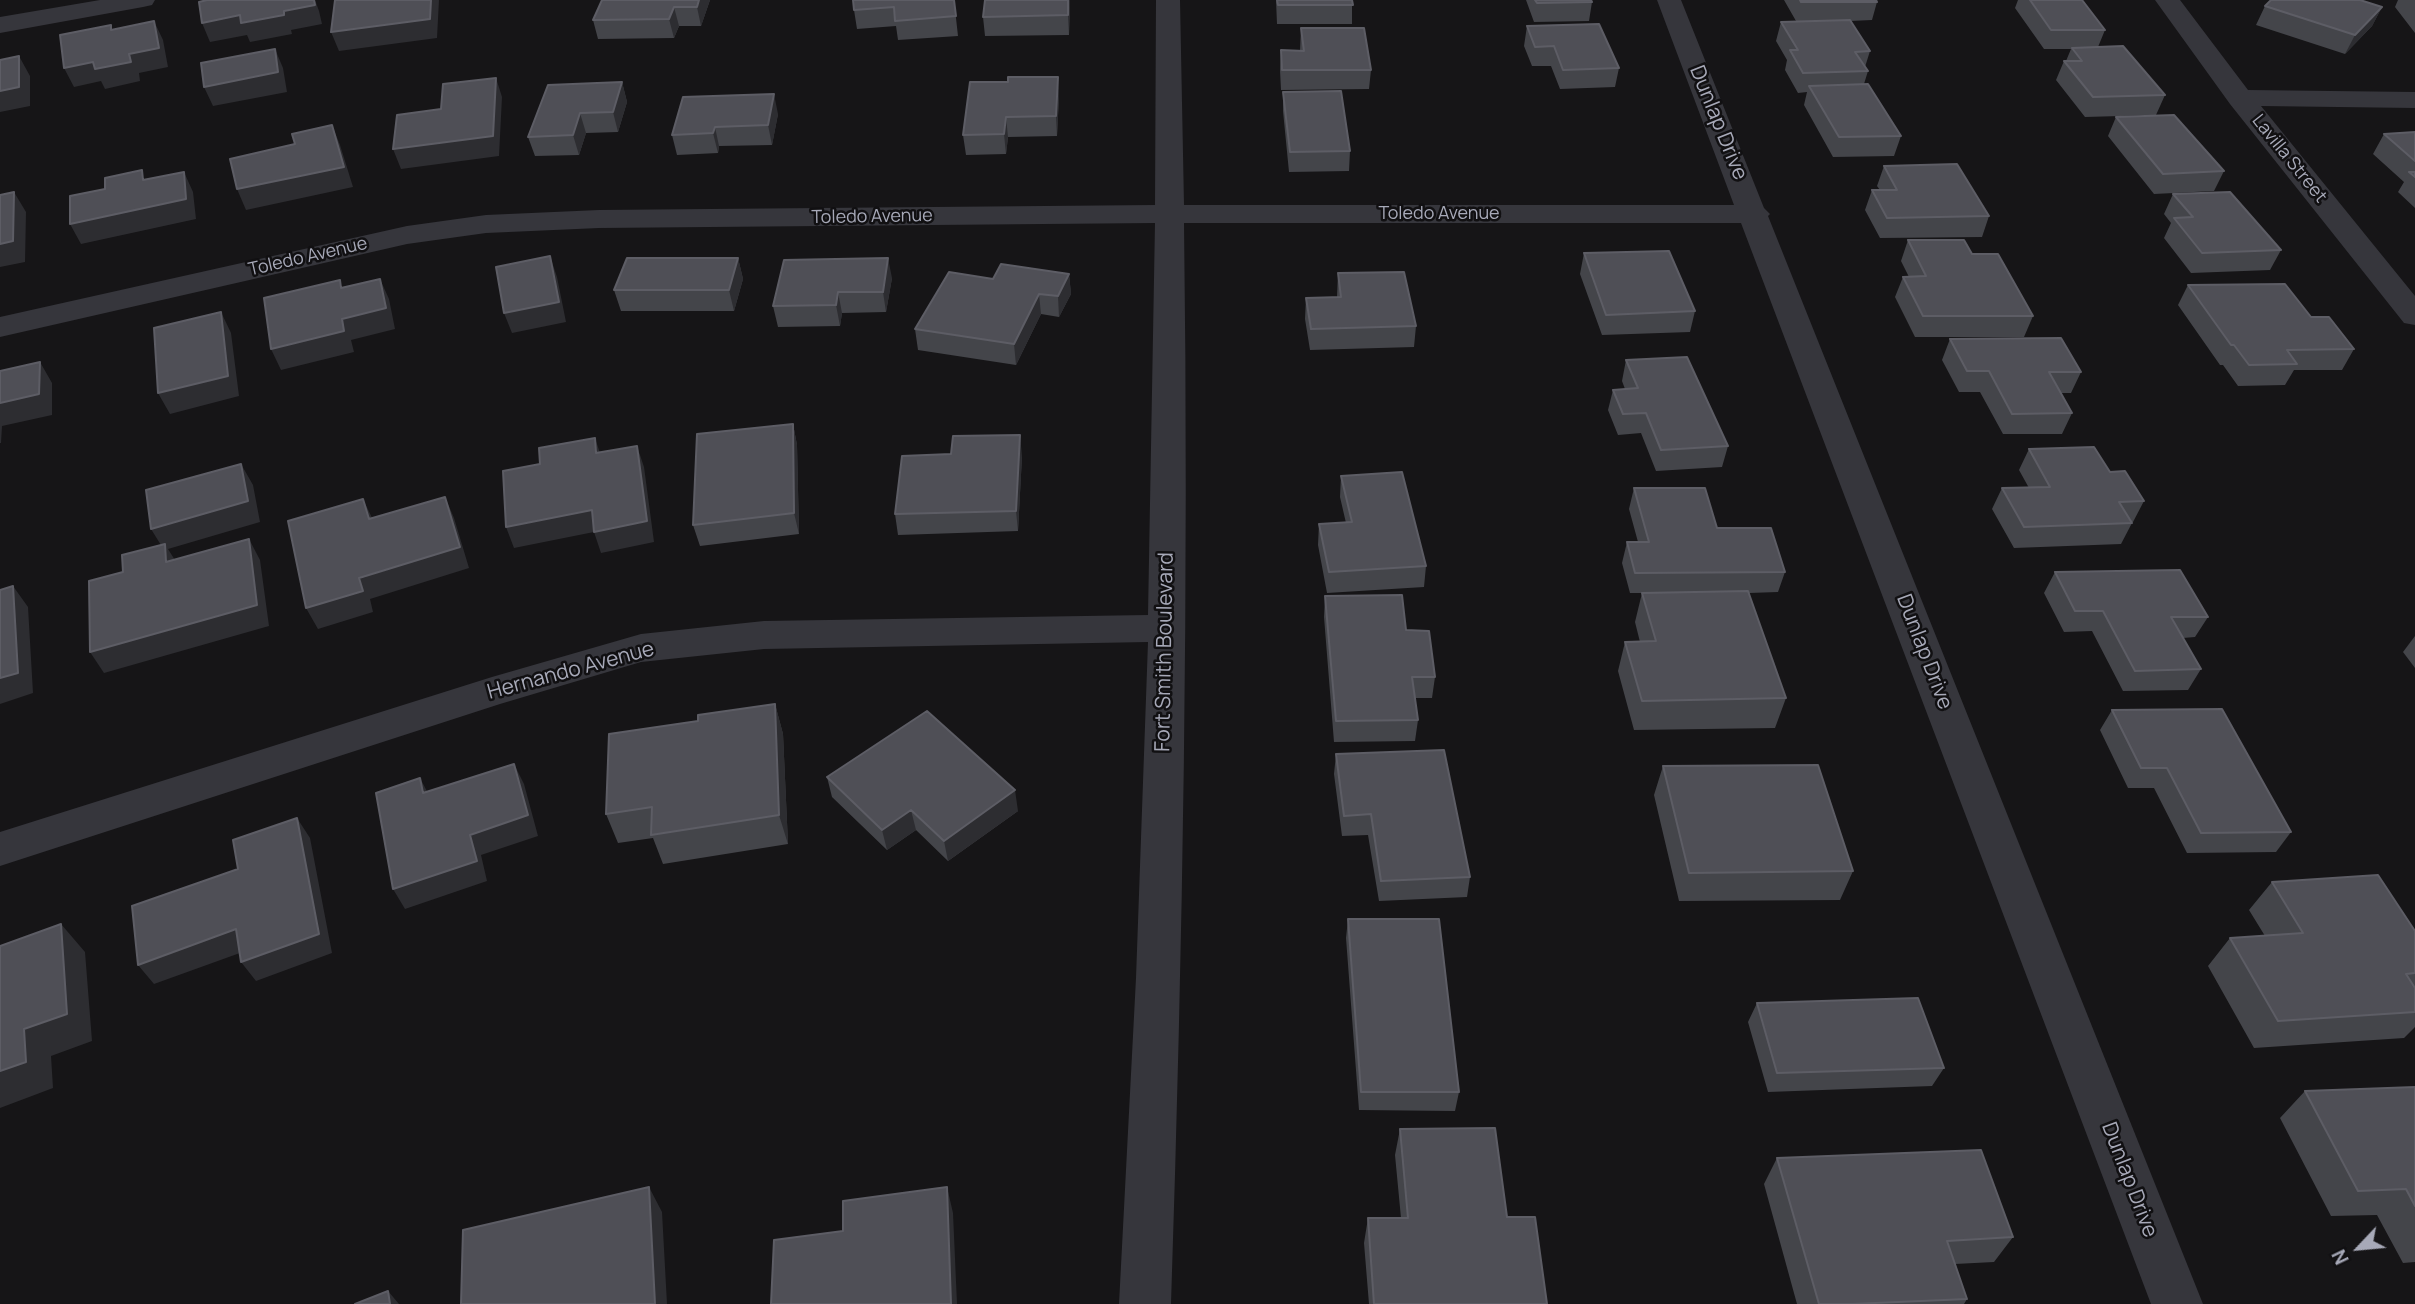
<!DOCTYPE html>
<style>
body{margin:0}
#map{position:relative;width:2415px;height:1304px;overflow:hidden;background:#161517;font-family:Manrope,sans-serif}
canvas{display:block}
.north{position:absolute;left:2324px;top:1213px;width:70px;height:70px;-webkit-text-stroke:5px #111012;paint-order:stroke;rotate:244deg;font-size:19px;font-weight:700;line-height:28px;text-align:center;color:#a7a9b8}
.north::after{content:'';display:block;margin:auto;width:24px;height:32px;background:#a7a9b8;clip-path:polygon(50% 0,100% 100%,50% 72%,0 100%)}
</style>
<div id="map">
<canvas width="2415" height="1304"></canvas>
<div class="north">N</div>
</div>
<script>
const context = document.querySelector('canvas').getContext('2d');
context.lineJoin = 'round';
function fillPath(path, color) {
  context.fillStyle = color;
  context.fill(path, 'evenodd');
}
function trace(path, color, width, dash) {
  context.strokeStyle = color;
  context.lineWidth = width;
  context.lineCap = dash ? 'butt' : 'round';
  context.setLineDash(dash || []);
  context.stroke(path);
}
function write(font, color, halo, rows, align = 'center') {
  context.font = font + ' Manrope,sans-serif';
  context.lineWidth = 5;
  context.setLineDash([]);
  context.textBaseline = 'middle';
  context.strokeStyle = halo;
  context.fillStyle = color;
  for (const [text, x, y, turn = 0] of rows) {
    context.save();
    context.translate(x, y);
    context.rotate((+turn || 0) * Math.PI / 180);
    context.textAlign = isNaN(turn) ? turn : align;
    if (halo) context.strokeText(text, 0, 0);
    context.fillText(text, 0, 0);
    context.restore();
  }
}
fillPath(new Path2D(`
 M100 0H155L152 5 143 7 0 33V17Z
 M1156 0H1180L1184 205H1734L1657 0H1681L1764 208 1770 214 1768 216 2203 1304H2151L1741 223H1184C1189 583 1183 944 1171 1304H1119L1136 978 1148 642 764 649 641 662 500 704 0 866V832L492 677 641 634 764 621 1148 615 1155 223 599 228 486 233 407 244 0 337V317L407 226 486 215 599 210 1155 205Z
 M2155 0H2180L2248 90 2415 92V108L2261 106 2415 296V325L2404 323 2230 104Z`), '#36363c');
fillPath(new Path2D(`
 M602 0H710L701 26H679L674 38 598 39 593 20Z
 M954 0 958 36 898 40 896 26 857 29 854 10Z
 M1070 0 1069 35 985 36 983 17Z
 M1276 0H1352V24H1277Z
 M1526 0H1591L1592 2 1589 21 1534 22Z
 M1784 0H1876L1877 2 1872 20 1850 21 1870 51 1865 67 1868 71 1864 84 1901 136 1894 156 1833 157 1804 105 1807 92 1798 93 1785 70 1787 60 1776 41 1781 22 1796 21Z
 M2018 0H2082L2105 30 2098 47 2165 95 2156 115 2085 117 2056 80 2064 61H2066L2071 49H2044L2015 8Z
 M2398 0H2415V33L2395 7Z
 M2265 6 2382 7 2372 26 2345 54 2256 25Z
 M1527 26 1619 68 1615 87 1560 89 1551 66H1532L1524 46Z
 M1301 28 1371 70 1369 89 1281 90 1280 70 1281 50 1300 51Z
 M622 82 627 102 618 132 586 133 579 155 535 156 528 137Z
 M970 82 1059 96 1057 136 1008 137 1006 154 966 155 963 135Z
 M1283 92 1350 151 1349 171 1289 172 1283 111Z
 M778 114 772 145 719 146 718 153 677 155 672 135Z
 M2116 117 2224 171 2214 191 2154 194 2108 136Z
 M2415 132V208L2398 192 2404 182 2373 154 2384 134Z
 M1884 166 1989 216 1982 237 1880 238 1865 210 1872 190H1880L1877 186Z
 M2173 194 2281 250 2270 270 2191 273 2164 238 2171 223 2164 214Z
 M1908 240 1972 254 2033 316 2024 337H1915L1895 297 1903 277H1909L1901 261Z
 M1584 253 1695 311 1690 332 1602 335 1580 274Z
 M738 258 743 279 734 311H621L614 290Z
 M1338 273 1416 326 1414 347 1310 350 1305 319 1306 298 1337 297Z
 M1069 274 1071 294 1059 317 1041 314 1016 365 918 350 915 329 993 279Z
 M892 278 886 312 842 313 840 326 778 327 773 306Z
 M2188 285 2311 317 2354 349 2342 370H2294L2285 385 2238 386 2223 365H2220L2178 305Z
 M1950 339 2081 372 2071 393H2061L2072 413 2062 434H2003L1980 392H1959L1942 360Z
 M1626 360 1728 446 1722 467 1656 471 1641 433 1618 435 1608 410 1613 390 1625 389 1622 381Z
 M793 424 797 445 799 534 700 546 693 525Z
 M2029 449 2110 472 2144 501 2133 522H2131L2132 523 2121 544 2014 548 1992 509 2002 488H2029L2019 470Z
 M1022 456 1018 531 898 535 895 514Z
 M1341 476 1426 566 1424 587 1327 593 1318 545 1319 524 1346 523 1340 497Z
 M1634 488 1717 528 1785 572 1778 592 1749 593 1786 698 1775 728 1634 730 1618 671 1625 642H1640L1635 622 1642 593H1630L1622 563 1627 542H1638L1629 509Z
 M2055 572 2208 617 2195 637 2183 638 2201 669 2188 690 2123 691 2092 631 2064 632 2044 593Z
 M1325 596 1406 630 1435 677 1432 698H1415L1418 720 1415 741 1334 742 1324 617Z
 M2415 636V668L2403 652Z
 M775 704 783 734 788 844 663 864 653 838 618 843 606 814 698 721Z
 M2112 710 2291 832 2276 852 2187 853 2154 788H2128L2100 730Z
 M1336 754 1470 877 1467 897 1379 901 1368 835 1342 836 1334 774Z
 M1663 766 1853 871 1840 900 1679 901 1654 795Z
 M827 777 1018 811 948 861 916 830 887 850 832 797Z
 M2272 882 2415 931V1027L2404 1038 2254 1048 2208 966 2230 938 2265 936 2249 910Z
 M1348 919 1459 1092 1455 1111 1359 1110 1346 938Z
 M1757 1003 1944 1068 1932 1086 1768 1092 1748 1022Z
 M2415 1087V1262L2403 1263 2377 1215 2331 1216 2280 1118 2305 1091Z
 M1400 1129 1507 1217 1547 1304H1369L1364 1243 1368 1218H1401L1395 1155Z
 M1777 1158 2013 1237 1994 1262 1955 1264 1967 1299 1964 1304H1797L1764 1184Z`), '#44454a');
fillPath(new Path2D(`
 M314 0H315L319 11 322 24 291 30 292 34 250 42 247 35 210 42 202 23 240 15 284 11Z
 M431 0H439L437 38 339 51 331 32Z
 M699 0H710L701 26 697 7Z
 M1068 0H1070L1069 35 1068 15Z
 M674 7 679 26 674 38 669 19Z
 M2382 7 2372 26 2345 54 2355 35Z
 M154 21 163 40 168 67 139 73 140 81 105 89 101 81 74 87 64 68 129 54Z
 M275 49 283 68 287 92 213 106 204 87Z
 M19 56 30 76V106L0 112V91Z
 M1058 77 1059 96 1057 136 1056 116Z
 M496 78 502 97 499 156 401 169 393 149Z
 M622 82 627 102 618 132 613 112Z
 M774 94 778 114 772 145 768 125Z
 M580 113 586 133 579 155 573 135Z
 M1006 117 1008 137 1006 154 1004 134Z
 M332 125 340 145 353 187 246 210 237 189Z
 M715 127 719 146 718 153 713 133Z
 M184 172 193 192 196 219 81 244 70 224Z
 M14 192 26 212 25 262 0 267V244Z
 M550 256 557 277 566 322 512 333 504 313Z
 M738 258 743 279 734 311 729 290Z
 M888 258 892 278 886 312 883 292Z
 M1069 274 1071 294 1059 317 1058 296Z
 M380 279 389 299 395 329 351 340 354 352 281 370 271 349 342 319Z
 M838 292 842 313 840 326 836 305Z
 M1039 294 1041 314 1016 365 1014 344Z
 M221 312 231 333 239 396 170 414 158 393Z
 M40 362 52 383V415L2 426 1 443H0V403Z
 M793 424 797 445 799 534 794 513Z
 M1020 435 1022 456 1018 531 1016 511Z
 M595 438 602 459 596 453Z
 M637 446 644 467 654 542 601 553 594 532 514 548 506 527Z
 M241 464 253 485 260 522 168 549 178 565 166 562 164 550 151 529Z
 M445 497 454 518 469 568 370 599 373 612 318 629 306 608 359 578Z
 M363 499 373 520 369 519Z
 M249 539 260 560 269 626 104 673 90 652Z
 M13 586 28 607 33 693 0 704V678Z
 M775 704 783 734 788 844 779 815Z
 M514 764 524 784 538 836 481 855 487 881 405 909 393 889Z
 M420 778 431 799 423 793Z
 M1015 790 1018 811 948 861 944 841Z
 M911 810 916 830 887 850 882 830Z
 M297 818 310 838 332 953 256 981 241 962Z
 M61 924 85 952 92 1041 51 1056 53 1088 0 1108V1071L24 1029Z
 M236 929 251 949 154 984 138 965Z
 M649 1187 662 1212 667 1304H655Z
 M947 1187 953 1213 957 1304H951Z
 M388 1291 399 1304H390Z`), '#2d2d31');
const building = new Path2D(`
 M207 0H314L315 5 284 11V15L241 23 240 15 202 23 199 2Z
 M335 0H431L430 19 331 32Z
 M602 0H699L697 7H674L669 19 593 20Z
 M853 0H954L956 16 895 21 894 7 854 10Z
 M985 0H1068V15L983 17Z
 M1277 0H1352L1353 5H1278Z
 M1535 0H1591L1592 2 1537 3Z
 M1800 0H1876L1877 2H1801Z
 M2030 0H2082L2105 30H2051Z
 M2271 0H2360L2382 7 2355 35 2265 6Z
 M1850 20 1870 51 1855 52 1868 71 1803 73 1790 50H1798L1781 22Z
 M154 21 159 48 129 54 131 62 95 69 93 62 64 68 60 35 111 25V30Z
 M1599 24 1619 68 1563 70 1554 46 1535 47 1527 26Z
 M1301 28H1364L1371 70H1282L1281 50 1304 51Z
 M2123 46 2165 95 2093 97 2064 61H2082L2072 48Z
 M275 49 278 72 204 87 201 63Z
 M19 56V87L0 91V60Z
 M1008 77H1058L1056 116 1006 117 1004 134 963 135 970 82H1008Z
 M496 78 493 136 393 149 397 115 441 109 443 84Z
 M622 82 613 112 580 113 573 135 528 137 548 85Z
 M1868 84 1901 136 1839 137 1809 86Z
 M1341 91 1350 151 1290 152 1283 92Z
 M774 94 768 125 715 127 713 133 672 135 683 97Z
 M2174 115 2224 171 2163 174 2116 117Z
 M332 125 344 167 237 189 230 159 295 144 292 134Z
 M2415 132V161L2384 134Z
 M1957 164 1989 216 1887 218 1872 190H1897L1884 166Z
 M142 170 143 180 184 172 186 199 70 224V196L105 189V178Z
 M2409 172H2415V177Z
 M14 192 13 241 0 244V195Z
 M2230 192 2281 250 2202 253 2174 218 2193 217 2173 194Z
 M1908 240H1964L1972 254H1998L2033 316H1923L1903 277 1926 276Z
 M1669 251 1695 311 1606 315 1584 253Z
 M550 256 559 302 504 313 496 267Z
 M627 258H738L729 290H614Z
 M888 258 883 292H838L836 305 773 306 784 260Z
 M1001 264 1069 274 1058 296 1039 294 1014 344 915 329 949 272 993 279Z
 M1404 272 1416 326 1311 329 1306 298 1341 297 1338 273Z
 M380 279 386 308 342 319 344 331 271 349 264 298 340 280 341 288Z
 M2285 284 2311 317H2329L2354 349 2287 350 2297 364 2249 365 2234 345H2231L2188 285Z
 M221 312 228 376 158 393 154 328Z
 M2061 338 2081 372H2049L2072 413 2012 414 1989 371H1967L1950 339Z
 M1687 357 1728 446 1661 450 1646 413 1623 414 1613 390 1638 388 1626 360Z
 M40 362 39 394 0 403V371Z
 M793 424 794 513 693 525 697 434Z
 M1020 435 1016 511 895 514 902 456 951 454 953 436Z
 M595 438 596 453 637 446 647 521 594 532 592 510 506 527 503 471 540 464 539 448Z
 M2094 447 2110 472 2125 471 2144 501 2119 502 2132 523 2024 527 2002 488 2050 487 2029 449Z
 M241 464 248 501 151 529 146 490Z
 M1402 472 1426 566 1329 572 1319 524 1352 522 1341 476Z
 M1634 488H1705L1717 528H1771L1785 572 1635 573 1627 542H1649Z
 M445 497 460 547 359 578 363 591 306 608 288 521 363 499 369 519Z
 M249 539 257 605 90 652 89 581 123 572 122 555 165 544 166 562Z
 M2180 570 2208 617H2171L2201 669 2135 671 2103 611H2075L2055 572Z
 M13 586 18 673 0 678V590Z
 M1748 591 1786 698 1642 701 1625 642 1656 641 1642 593Z
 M1402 595 1406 630 1429 631 1435 677H1412L1418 720 1336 721 1325 596Z
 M775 704 779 815 651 835 652 807 606 814 609 734 698 721V715Z
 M2222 709 2291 832 2201 833 2167 768H2141L2112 710Z
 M927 711 1015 790 944 841 911 810 882 830 827 777Z
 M1444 750 1470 877 1381 881 1371 814 1344 816 1336 754Z
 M514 764 528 815 470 835 477 861 393 889 376 793 420 778 423 793Z
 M1818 765 1853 871 1689 873 1663 766Z
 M297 818 319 934 241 962 236 929 138 965 132 906 238 869 233 840Z
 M2378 875 2415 931V973L2406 974 2415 988V1012L2278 1021 2230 938 2303 933 2272 882Z
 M1348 919H1439L1459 1092H1361Z
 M61 924 67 1014 24 1029 26 1062 0 1071V946Z
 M1918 998 1944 1068 1777 1073 1757 1003Z
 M2415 1087V1206L2406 1189 2358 1191 2305 1091Z
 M1495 1128 1507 1217H1535L1547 1304H1374L1368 1218H1408L1400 1129Z
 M1981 1150 2013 1237 1947 1241 1967 1299 1852 1304H1819L1777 1158Z
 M649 1187 655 1304H461L463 1230Z
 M947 1187 951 1304H771L774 1240 843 1231V1201Z
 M388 1291 390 1304H355Z`);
fillPath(building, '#4f4f56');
trace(building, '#5d5d65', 2);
write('18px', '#a7a9b8', '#111012', [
 ["Lavilla Street",2289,159,51],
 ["Toledo Avenue",1439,214],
 ["Toledo Avenue",872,217,-1],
 ["Toledo Avenue",308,257,-13]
]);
write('21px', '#a7a9b8', '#111012', [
 ["Dunlap Drive",1718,123,68],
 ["Fort Smith Boulevard",1165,652,-89],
 ["Dunlap Drive",1924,652,69],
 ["Hernando Avenue",571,671,-15],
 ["Dunlap Drive",2129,1180,69]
]);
</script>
